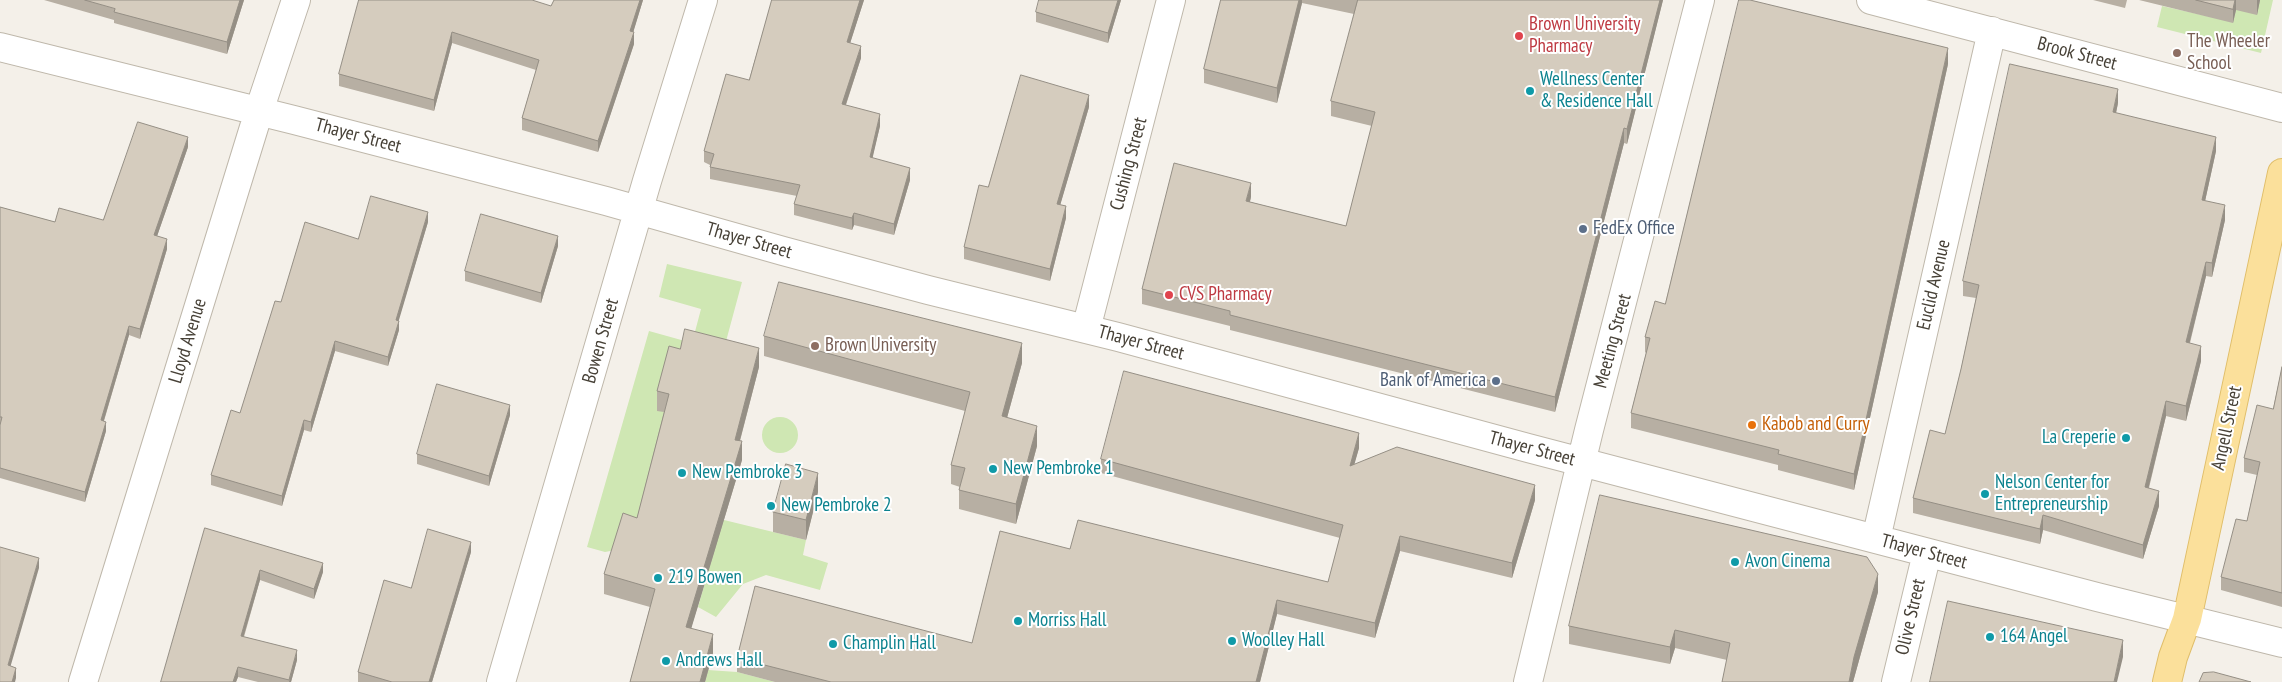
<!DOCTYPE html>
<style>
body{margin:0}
canvas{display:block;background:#f4f0e9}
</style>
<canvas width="2282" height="682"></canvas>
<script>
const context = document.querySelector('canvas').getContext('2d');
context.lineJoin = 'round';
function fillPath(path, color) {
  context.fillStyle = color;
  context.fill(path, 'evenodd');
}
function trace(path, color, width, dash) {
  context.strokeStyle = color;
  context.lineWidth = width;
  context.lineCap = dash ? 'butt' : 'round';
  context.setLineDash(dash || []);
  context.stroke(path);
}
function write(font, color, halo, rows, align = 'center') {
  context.font = font + ' "PT Sans Narrow",sans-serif';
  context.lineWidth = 4;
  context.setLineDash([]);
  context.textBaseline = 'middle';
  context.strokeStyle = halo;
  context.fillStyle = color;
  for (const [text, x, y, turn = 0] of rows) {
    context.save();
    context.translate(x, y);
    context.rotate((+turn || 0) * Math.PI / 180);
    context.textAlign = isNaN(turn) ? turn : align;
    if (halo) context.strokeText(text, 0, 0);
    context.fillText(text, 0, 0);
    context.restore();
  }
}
fillPath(new Path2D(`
 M2260 0H2273L2261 53 2157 27 2162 6 2233 22 2236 10Z
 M667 264 742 282 725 345 669 414 697 529 724 520 806 540 803 555 828 563 820 590 766 575 743 584 716 617 698 607 712 558 657 542 605 552 587 547 649 331 692 343 701 309 659 297Z
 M762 435a18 18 0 1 1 36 0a18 18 0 1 1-36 0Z
 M708 670 737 672 775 682H705Z`), '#cfe7b3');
const minor = new Path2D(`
 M1871 0 2282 108
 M0 47 294 120 606 201 783 251 928 290 1118 337 1528 448 2097 597 2282 643
 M1086 329 1171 0
 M1876 539 1992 31
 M83 682 259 111 296 0
 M501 682 647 181 703 0
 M1528 682 1589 430 1700 0
 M1896 682 1927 553`);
const major = new Path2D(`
 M2167 682 2173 657 2187 619 2282 173`);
trace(minor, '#bfb8ab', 30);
trace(major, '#e0be6a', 30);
trace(minor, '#fff', 28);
trace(major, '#fbe09b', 28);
fillPath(new Path2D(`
 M44 0H244L227 54 114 23V20Z
 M359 0 551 6 554 0H643L633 32 634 44 598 152 522 130V118L536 70 452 43 434 111 339 86V74Z
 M772 0H864L850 43 861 58 846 105 880 126 872 158 910 180 894 235 854 225 852 230 794 215V204L797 196 710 179V165L704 162V151L749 80Z
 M1121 0 1108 43 1036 22V12Z
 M1221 0H1663L1627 144 1624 143 1555 412 1230 330V326L1142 304V289L1251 197 1250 202 1346 226 1372 126 1331 116V101L1354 14 1302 3 1277 103 1204 83V69Z
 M2093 0H2127L2125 8Z
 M2139 0H2260L2257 15 2236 10 2233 23Z
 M1948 64 1854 490 1778 470V465L1631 428V413L1646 353 1645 352V337L1665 304Z
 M2118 103 2116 113 2216 151 2205 201 2225 220 2212 277 2206 276 2190 343 2201 361 2186 421 2166 416 2149 488 2159 506 2143 559 2043 530 2040 544 1913 513V498L1945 434 1961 369 1976 298 1963 296V281Z
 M1089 107 1060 205 1066 218 1050 281 964 259V247L988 187Z
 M188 147 157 236 167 249 140 339 129 335 104 421 106 431 85 502 0 478V207L55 222 103 220Z
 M428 222 398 321 399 330 388 366 335 351 311 432 304 430 282 506 211 485V475L240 413 281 302Z
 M558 246 541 303 465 281V271Z
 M764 336 1022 363 1007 418 1037 446 1016 524 959 509V490L960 487 951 484V465L965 411 764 356Z
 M759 367 740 441 742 460 691 628 713 653 705 682H630L650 607 604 594V574L637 518 664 412 657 411V391Z
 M2282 367V607L2221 590V577L2247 521 2257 475 2244 472V458L2273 409Z
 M510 415 489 486 417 464V454Z
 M1359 448 1354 464 1535 500 1512 578 1400 551 1375 638 1277 614 1260 682H775L737 672V658L972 643 1070 549 1328 582 1340 538 1101 473V459Z
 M818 492 806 540 773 532V512Z
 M205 528 323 572 314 599 260 580 244 637 297 660 291 682H258L238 677 236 682H161Z
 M471 552 432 682H358V672L411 588Z
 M1878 592 1853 682H1722L1727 660 1675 648 1670 664 1569 644V626Z`), '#b7afa3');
fillPath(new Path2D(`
 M240 0H244L227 54V42Z
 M640 0H643L630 43V31Z
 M860 0H864L847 53V42Z
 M1118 0H1121L1108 43V33Z
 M1299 0H1302V3L1277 103V88Z
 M1660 0H1663L1627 144V129Z
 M2235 0H2236V10L2233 23V9Z
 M2257 0H2260L2257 15Z
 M452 32V43L434 111V100Z
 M634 32V44L598 152V141Z
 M861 46V58L842 116V104Z
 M1948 48V64L1854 490V474Z
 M2118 89V103L2113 127V112Z
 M1089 95V107L1057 216V204Z
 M880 114V126L870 169V157Z
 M1624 128V143L1555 412V397Z
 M188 137V147L154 245V235Z
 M2216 137V151L2202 215V200Z
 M910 168V180L894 235V224Z
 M1251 183V197L1246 216V201Z
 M2225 205V220L2212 277V263Z
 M1066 206V218L1050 281V269Z
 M428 212V222L396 330V320Z
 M854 213V225L852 230V218Z
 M558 236V246L541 303V293Z
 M167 239V249L140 339V329Z
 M2206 262V276L2186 357V342Z
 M399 321V330L388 366V357Z
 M129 326V335L101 430V420Z
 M335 341V351L311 432V422Z
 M1022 343V363L1002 436V416Z
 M2201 346V361L2186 421V406Z
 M759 348V367L735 459V440Z
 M2166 401V416L2145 502V487Z
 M510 405V415L489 486V476Z
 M304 420V430L282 506V496Z
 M106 422V431L85 502V492Z
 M1037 426V446L1016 524V504Z
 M1359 433V448L1350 480V466Z
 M742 441V460L686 646V627Z
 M818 473V492L806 540V520Z
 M1535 485V500L1512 578V563Z
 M2159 491V506L2143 559V545Z
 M2043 515V530L2040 544V529Z
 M1400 536V551L1375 638V623Z
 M471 542V552L432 682H429Z
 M39 558V568L8 675V665Z
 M323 563V572L314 599V589Z
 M260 570V580L241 645V636Z
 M1878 574V592L1853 682H1849L1854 657Z
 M1277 600V614L1260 682H1256Z
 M1675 630V648L1670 664V647Z
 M713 634V653L705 682H700Z
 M2123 640V657L2117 682H2114Z
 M297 650V660L291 682H289Z
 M238 667V677L236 682H233Z
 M16 668V678L15 682H12Z`), '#958f85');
const building = new Path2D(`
 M85 0H240L227 42 114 12 115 9Z
 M359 0H532L551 6 554 0H640L630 31 634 32 598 141 522 118 539 60 452 32 434 100 339 74Z
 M772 0H860L847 42 861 46 842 104 880 114 870 157 910 168 894 224 854 213 852 218 794 204 800 185 710 167 714 154 704 151 726 74 749 80Z
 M1039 0H1118L1108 33 1036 12Z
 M1221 0H1299L1277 88 1204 69Z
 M1358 0H1660L1627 129 1624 128 1555 397 1230 315V311L1142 289 1174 163 1251 183 1246 201 1346 226 1375 112 1331 101Z
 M1739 0H1750L1948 48 1854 474 1778 454 1779 450 1631 413 1650 338 1645 337 1655 301 1665 304Z
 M2196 0H2235L2233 9Z
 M2010 64 2118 89 2113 112 2216 137 2202 200 2225 205 2212 263 2206 262 2186 342 2201 346 2186 406 2166 401 2145 487 2159 491 2143 545 2043 515 2040 529 1913 498 1930 430 1945 434 1961 369 1979 285 1963 281Z
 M1021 75 1089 95 1057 204 1066 206 1050 269 964 247 979 185 988 187Z
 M138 122 188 137 154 235 167 239 140 329 129 326 101 420 106 422 85 492 0 468V425L2 417H0V207L55 222 59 208 103 220Z
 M371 196 428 212 396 320 399 321 388 357 335 341 311 422 304 420 282 496 211 475 231 410 240 413 275 301 281 302 305 222 358 239Z
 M481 214 558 236 541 293 465 271Z
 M779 282 1022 343 1002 416 1037 426 1016 504 959 490 965 468 951 465 970 392 764 336Z
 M685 329 759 348 735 440 742 441 686 627 713 634 700 682H630L655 589 604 574 623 513 637 518 669 394 657 391 669 346 680 349Z
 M2282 367V593L2221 577 2236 519 2247 521 2260 462 2244 458 2257 405 2273 409Z
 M1124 371 1359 433 1350 466 1397 447 1535 485 1512 563 1400 536 1375 623 1277 600 1256 682H831L737 658 755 586 972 643 1000 531 1070 549 1078 520 1328 582 1343 525 1101 459Z
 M437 384 510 405 489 476 417 454Z
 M786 464 818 473 806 520 773 512Z
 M1600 495 1867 557 1878 574 1854 657 1849 682H1722L1730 643 1675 630 1670 647 1569 626Z
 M205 528 323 563 314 589 260 570 241 636 297 650 289 680 238 667 233 682H161Z
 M428 529 471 542 429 682H392L358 672 384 580 411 588Z
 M0 547 39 558 8 665 16 668 12 682H0Z
 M1948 601 2123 640 2114 682H1930Z
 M2214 672 2251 682H2199L2203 673Z`);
fillPath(building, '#d5ccbe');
trace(building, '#958f85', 1);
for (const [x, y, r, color] of [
 [1519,36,5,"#e0444e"],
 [2177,53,5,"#8d6e63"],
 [1530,91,5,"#0f9aa8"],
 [1583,229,5,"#5c6f8a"],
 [1169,295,5,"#e0444e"],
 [815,346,5,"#8d6e63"],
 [1496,381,5,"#5c6f8a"],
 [1752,425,5,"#e8710a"],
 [2126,438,5,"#0f9aa8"],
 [993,469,5,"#0f9aa8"],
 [682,473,5,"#0f9aa8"],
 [1985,494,5,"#0f9aa8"],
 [771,506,5,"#0f9aa8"],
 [1735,562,5,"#0f9aa8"],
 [658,578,5,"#0f9aa8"],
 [1018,621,5,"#0f9aa8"],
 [1990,637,5,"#0f9aa8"],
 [1232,641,5,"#0f9aa8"],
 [833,644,5,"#0f9aa8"],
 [666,661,5,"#0f9aa8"]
]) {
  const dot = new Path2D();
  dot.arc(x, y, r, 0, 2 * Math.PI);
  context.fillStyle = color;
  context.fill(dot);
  trace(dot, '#fff', 2);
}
write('19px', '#be3a42', '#fff', [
 ["Brown University",1529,25],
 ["Pharmacy",1529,47],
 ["CVS Pharmacy",1179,295]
], 'left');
write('19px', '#785e54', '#fff', [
 ["The Wheeler",2187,42],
 ["School",2187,64],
 ["Brown University",825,346]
], 'left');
write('19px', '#474137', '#fff', [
 ["Brook Street",2077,54,15],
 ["Thayer Street",358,136,15],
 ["Cushing Street",1129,164,-75],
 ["Thayer Street",749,241,16],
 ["Euclid Avenue",1934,285,-77],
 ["Lloyd Avenue",188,341,-73],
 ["Bowen Street",601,341,-74],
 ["Meeting Street",1613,341,-75],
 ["Thayer Street",1141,343,15],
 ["Angell Street",2227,428,-78],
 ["Thayer Street",1532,449,15],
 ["Thayer Street",1924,552,15],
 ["Olive Street",1911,617,-77]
]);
write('19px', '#0d838f', '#fff', [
 ["Wellness Center",1540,80],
 ["& Residence Hall",1540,102],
 ["La Creperie",2116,438,"right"],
 ["New Pembroke 1",1003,469],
 ["New Pembroke 3",692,473],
 ["Nelson Center for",1995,483],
 ["Entrepreneurship",1995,505],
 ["New Pembroke 2",781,506],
 ["Avon Cinema",1745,562],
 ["219 Bowen",668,578],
 ["Morriss Hall",1028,621],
 ["164 Angel",2000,637],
 ["Woolley Hall",1242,641],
 ["Champlin Hall",843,644],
 ["Andrews Hall",676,661]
], 'left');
write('19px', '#4e5e75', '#fff', [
 ["FedEx Office",1593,229],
 ["Bank of America",1486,381,"right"]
], 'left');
write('19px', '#c56008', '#fff', [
 ["Kabob and Curry",1762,425]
], 'left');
</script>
